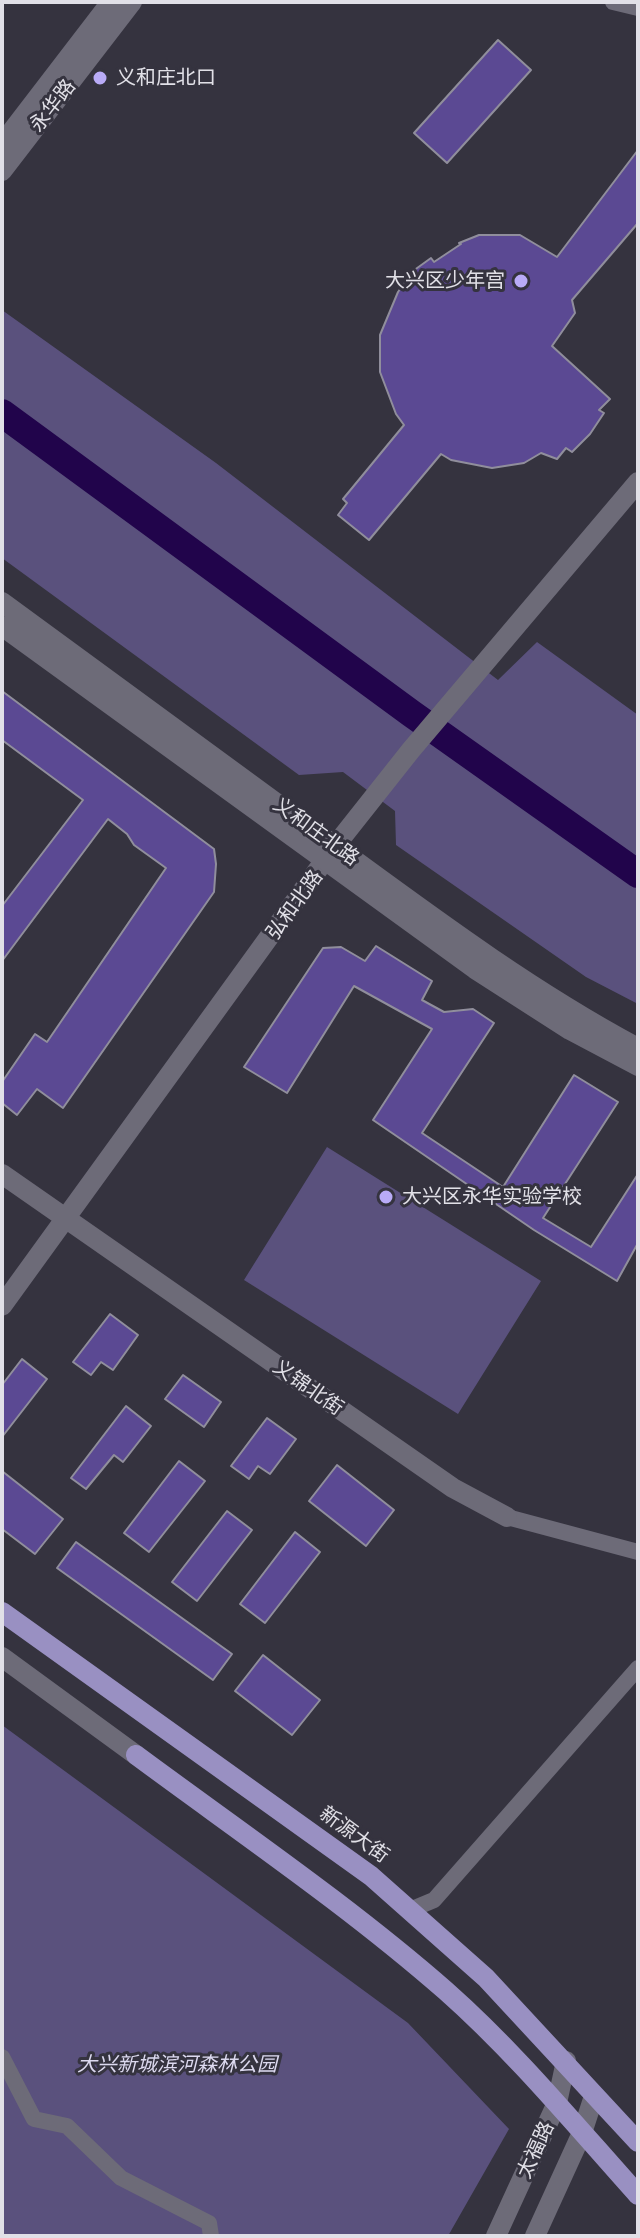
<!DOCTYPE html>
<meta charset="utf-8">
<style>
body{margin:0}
#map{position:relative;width:640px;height:2238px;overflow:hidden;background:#35333f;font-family:Literata,serif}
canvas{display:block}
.frame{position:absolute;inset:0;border:4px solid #e1e0e7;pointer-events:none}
</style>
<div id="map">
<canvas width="640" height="2238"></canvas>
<div class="frame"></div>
</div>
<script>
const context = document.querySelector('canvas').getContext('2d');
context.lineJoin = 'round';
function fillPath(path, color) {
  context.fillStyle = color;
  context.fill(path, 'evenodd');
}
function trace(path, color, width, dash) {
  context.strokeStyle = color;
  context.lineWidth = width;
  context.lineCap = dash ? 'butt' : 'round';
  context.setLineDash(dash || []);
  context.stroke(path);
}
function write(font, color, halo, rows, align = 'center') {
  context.font = font + ' Literata,"Noto Sans SC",serif';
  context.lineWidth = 6;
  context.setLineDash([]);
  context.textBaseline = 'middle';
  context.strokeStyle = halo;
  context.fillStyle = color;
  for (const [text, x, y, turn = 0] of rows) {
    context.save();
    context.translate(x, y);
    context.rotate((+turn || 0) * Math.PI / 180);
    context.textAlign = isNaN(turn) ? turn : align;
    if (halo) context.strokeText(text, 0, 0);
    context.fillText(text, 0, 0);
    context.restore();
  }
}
fillPath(new Path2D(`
 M2 310 216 463 498 680 537 642 638 715V1004L586 977 396 845 395 811 343 772 299 775 2 558Z
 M327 1147 541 1281 458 1414 244 1280Z
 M2 1725 408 2023 509 2129 448 2236H2Z`), '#5a517d');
trace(new Path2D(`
 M2 413 412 714 638 874`), '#21044b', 28);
const building = new Path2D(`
 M498 40 531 70 447 163 414 133Z
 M638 150V223L572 300 575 313 552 346 610 399 599 410 604 413 590 434 572 452 566 448 557 459 541 453 524 463 492 468 451 460 441 454 369 540 338 515 347 503 343 499 404 425 396 414 380 372V335L398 292 413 271 431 258 434 262 461 244 459 243 479 235H520L557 257Z
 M2 691 214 849 216 864 214 892 63 1108 37 1089 17 1115 2 1103V1082L35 1034 47 1042 166 868 134 845 127 834 108 819 2 961V906L83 800 2 740Z
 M376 946 432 981 422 1000 444 1012 473 1009 494 1023 422 1133 503 1187 574 1075 618 1102 543 1218 591 1247 638 1174V1243L617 1281 534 1230 373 1120 432 1029 354 986 287 1093 244 1067 323 948 341 947 365 961Z
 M110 1314 138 1335 113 1370 101 1362 91 1375 73 1362Z
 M22 1359 47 1379 2 1437V1385Z
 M183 1375 221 1402 204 1427 165 1399Z
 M126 1406 151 1426 123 1462 114 1455 86 1489 71 1478Z
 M267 1418 296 1439 270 1474 258 1466 249 1479 231 1466Z
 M179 1461 205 1481 149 1552 124 1533Z
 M337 1465 394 1510 366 1546 309 1501Z
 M2 1471 63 1519 35 1554 2 1529Z
 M227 1511 252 1530 197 1601 172 1582Z
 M295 1532 320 1552 265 1623 240 1604Z
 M76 1542 232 1654 213 1680 57 1568Z
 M263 1655 320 1700 292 1735 235 1691Z`);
fillPath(building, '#5b4993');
trace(building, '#908e9c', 2);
trace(new Path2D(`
 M613 2 638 8
 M507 1517 638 1552
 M410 1910 434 1900 638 1668
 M2 2057 34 2119 67 2126 121 2178 209 2223 211 2236`), '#6d6b78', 16);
trace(new Path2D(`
 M2 1174 453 1488 507 1517
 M2 1306 335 846 411 750 638 482`), '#6d6b78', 20);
trace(new Path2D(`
 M2 144 111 2
 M2 171 132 2
 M2 602C113 683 224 764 335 846 432 917 531 991 638 1048
 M2 626 475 969 570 1030 638 1066
 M2 1657 136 1755
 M496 2236 557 2103 566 2061
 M535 2236 582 2133 594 2096`), '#6d6b78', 20);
trace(new Path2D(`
 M2 1612 371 1876 486 1978 638 2142
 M136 1755C240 1832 349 1906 446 1991 516 2053 576 2126 638 2195`), '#9990c2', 20);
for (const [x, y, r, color] of [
 [100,78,8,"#b9abf7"],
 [521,281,8,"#b9abf7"],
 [386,1197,8,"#b9abf7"]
]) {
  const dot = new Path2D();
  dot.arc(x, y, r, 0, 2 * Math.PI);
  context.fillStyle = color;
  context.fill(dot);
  trace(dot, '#35333f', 3);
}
write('20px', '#e1e0e7', '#35333f', [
 ["义和庄北口",116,78],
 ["大兴区少年宫",505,281,"right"],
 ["大兴区永华实验学校",402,1197]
], 'left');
write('20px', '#e1e0e7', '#35333f', [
 ["永华路",53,106,-52],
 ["义和庄北路",316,832,36],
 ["弘和北路",295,905,-54],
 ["义锦北街",308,1388,35],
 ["新源大街",354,1835,36],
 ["太福路",536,2150,-65]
]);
write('italic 20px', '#dcd9ef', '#35333f', [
 ["大兴新城滨河森林公园",177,2065]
]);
</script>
